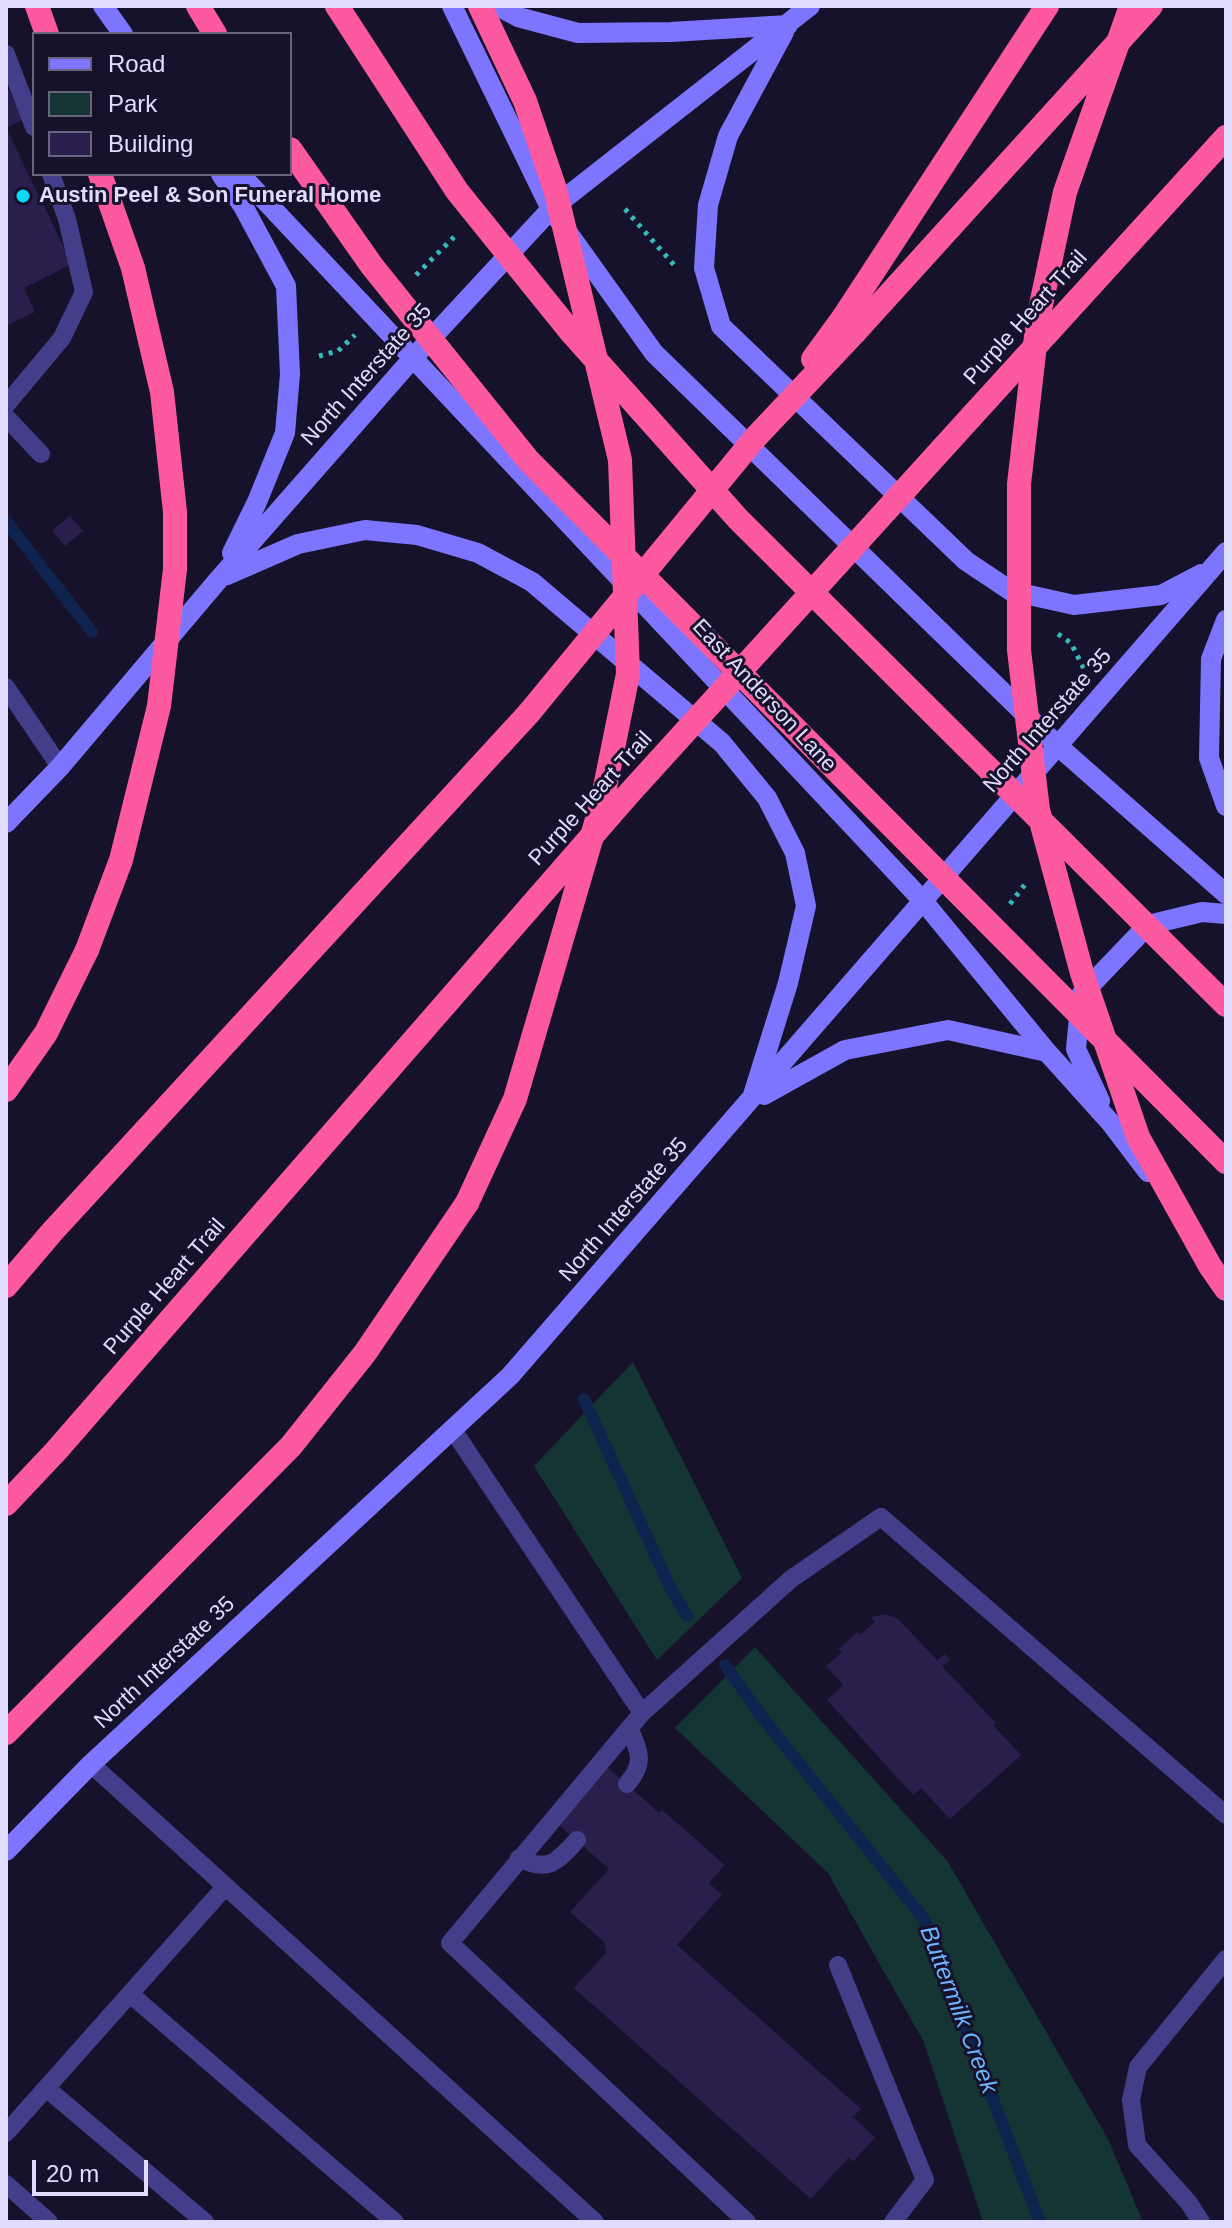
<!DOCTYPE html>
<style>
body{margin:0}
#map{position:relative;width:1232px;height:2228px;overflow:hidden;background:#17122b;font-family:Helvetica,sans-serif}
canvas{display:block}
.frame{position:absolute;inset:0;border:8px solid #e1dcfe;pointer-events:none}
.legend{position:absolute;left:32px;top:32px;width:260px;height:144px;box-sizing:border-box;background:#17122b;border:2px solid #68637f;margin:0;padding:10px 14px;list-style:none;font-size:24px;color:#e1dcfe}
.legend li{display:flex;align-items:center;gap:16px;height:40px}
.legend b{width:40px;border:2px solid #68637f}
.scale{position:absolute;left:32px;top:2160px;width:116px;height:36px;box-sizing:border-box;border:4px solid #e1dcfe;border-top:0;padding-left:10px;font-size:24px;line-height:28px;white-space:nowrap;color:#e1dcfe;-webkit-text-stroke:6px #17122b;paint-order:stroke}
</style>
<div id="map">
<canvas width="1232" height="2228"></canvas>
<div class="frame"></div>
<ul class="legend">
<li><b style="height:10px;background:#7d75fd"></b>Road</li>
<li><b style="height:22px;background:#153535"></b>Park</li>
<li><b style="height:22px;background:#291e4c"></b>Building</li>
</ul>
<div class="scale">20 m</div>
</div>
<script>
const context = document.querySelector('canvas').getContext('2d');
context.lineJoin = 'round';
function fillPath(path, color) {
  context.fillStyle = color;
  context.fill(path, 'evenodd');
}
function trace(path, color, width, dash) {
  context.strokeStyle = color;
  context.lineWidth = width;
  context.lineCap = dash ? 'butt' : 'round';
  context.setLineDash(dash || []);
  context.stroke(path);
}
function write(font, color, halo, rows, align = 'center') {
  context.font = font + ' Helvetica,sans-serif';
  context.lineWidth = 6;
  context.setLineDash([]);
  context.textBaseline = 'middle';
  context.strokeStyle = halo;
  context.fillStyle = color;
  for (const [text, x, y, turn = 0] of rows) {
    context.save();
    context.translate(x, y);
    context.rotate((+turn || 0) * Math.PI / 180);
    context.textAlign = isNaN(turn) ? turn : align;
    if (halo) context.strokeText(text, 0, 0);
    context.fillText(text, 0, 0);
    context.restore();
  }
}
fillPath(new Path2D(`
 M633 1362 742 1578 657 1660 534 1466Z
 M755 1647 948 1862 1108 2139 1143 2222H983L924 2042 828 1873 675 1728Z`), '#153535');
trace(new Path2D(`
 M6 521 92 632
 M584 1399 670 1587 687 1616
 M725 1665 762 1717 924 1919 1040 2222`), '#0e234d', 12);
fillPath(new Path2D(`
 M6 84 23 120 6 128 72 264 24 288 35 312 6 326Z
 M70 516 83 531 65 546 52 530Z
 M885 1614 898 1619 937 1660 945 1654 950 1660 942 1666 996 1723 994 1726 1021 1755 950 1819 921 1788 913 1795 827 1700 843 1685 826 1666 842 1652 839 1649 857 1632 860 1635 875 1622 871 1617Z
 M607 1767 659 1813 662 1810 725 1865 709 1883 722 1895 677 1945 861 2109 853 2117 875 2137 853 2162 849 2157 811 2199 574 1988 606 1953 604 1942 570 1912 609 1869 557 1823Z`), '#291e4c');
trace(new Path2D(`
 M625 209 674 265
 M416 275 454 237
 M319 356 338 351 355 335
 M1058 634 1071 643 1084 669
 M1010 904 1026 883`), '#33bcb9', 5, [4, 6]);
trace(new Path2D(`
 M6 54 34 127
 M6 405 62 338 84 292 67 219 51 174
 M6 417 41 454
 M6 687 60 767
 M453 1430 642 1713 791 1579 881 1517 1226 1815
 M642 1713 450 1943 747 2222
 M91 1764 595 2222
 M627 1784C646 1762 639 1751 629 1728
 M519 1858C548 1873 557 1862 577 1840
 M838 1965 925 2180 893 2222
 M130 1994 395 2222
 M46 2088 205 2222
 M6 2133 225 1887
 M6 2184 49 2222
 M1201 2222 1189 2203 1137 2145 1131 2100 1138 2067 1226 1959`), '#433e89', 18);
trace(new Path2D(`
 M103 6 123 34
 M452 6 551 209 654 353 1058 746 1226 894
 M497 6 518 17 578 33 671 32 788 25
 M784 32 728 136 708 205 704 268 721 326 966 561 1011 591 1074 605 1161 595 1201 574
 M221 174 243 206 286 286 290 374 285 433 257 502 232 553
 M240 174 924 902 1047 1052 1110 1122 1148 1172
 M227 575 298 544 365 530 417 535 478 553 532 582 722 743 767 798 795 853 806 906 788 983 753 1095
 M1226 620 1211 659 1209 758 1226 806
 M6 823 60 767 219 579 413 358 551 209 810 6
 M764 1095 845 1050 948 1030 1047 1052
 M1100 1101 1076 1049 1081 995 1148 925 1202 912 1226 914
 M6 1851 91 1764 510 1376 1226 552`), '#7d75fd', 20);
trace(new Path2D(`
 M37 6 47 34
 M198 6 215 34
 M843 318 1047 6
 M856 331 1151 6
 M971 417 1226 137
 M6 1090 46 1033 87 950
 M6 1286 52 1232 529 713
 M6 1504 56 1451 625 798
 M6 1733 291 1446 365 1353 467 1203`), '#fc59a1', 24);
trace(new Path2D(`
 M337 6 457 191 570 331 738 519 1226 1005
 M1131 6 1065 192 1038 319 1019 484V650L1038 810 1082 973 1138 1137 1210 1266 1226 1289
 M290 149 372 266 528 460 1226 1162
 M813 359 843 318
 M529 713 755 438 856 331
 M625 798 971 417
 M87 950 121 860 159 706 175 569V512L162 392 133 268 100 174
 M467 1203 515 1099 602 802 628 674 620 460 555 189 525 101 480 6`), '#fc59a1', 24);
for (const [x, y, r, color] of [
 [23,196,8,"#0bdafb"]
]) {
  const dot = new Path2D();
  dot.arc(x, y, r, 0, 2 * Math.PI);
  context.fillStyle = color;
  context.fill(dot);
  trace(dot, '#17122b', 3);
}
write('bold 22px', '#e1dcfe', '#17122b', [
 ["Austin Peel & Son Funeral Home",39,196]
], 'left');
write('22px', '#e1dcfe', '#17122b', [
 ["Purple Heart Trail",1026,318,-48],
 ["North Interstate 35",367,375,-48],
 ["East Anderson Lane",764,696,47],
 ["North Interstate 35",1048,721,-49],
 ["Purple Heart Trail",591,799,-48],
 ["North Interstate 35",624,1210,-49],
 ["Purple Heart Trail",165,1287,-49],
 ["North Interstate 35",165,1663,-43]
]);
write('italic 24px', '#6cb4fd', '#17122b', [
 ["Buttermilk Creek",958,2010,69]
]);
</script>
